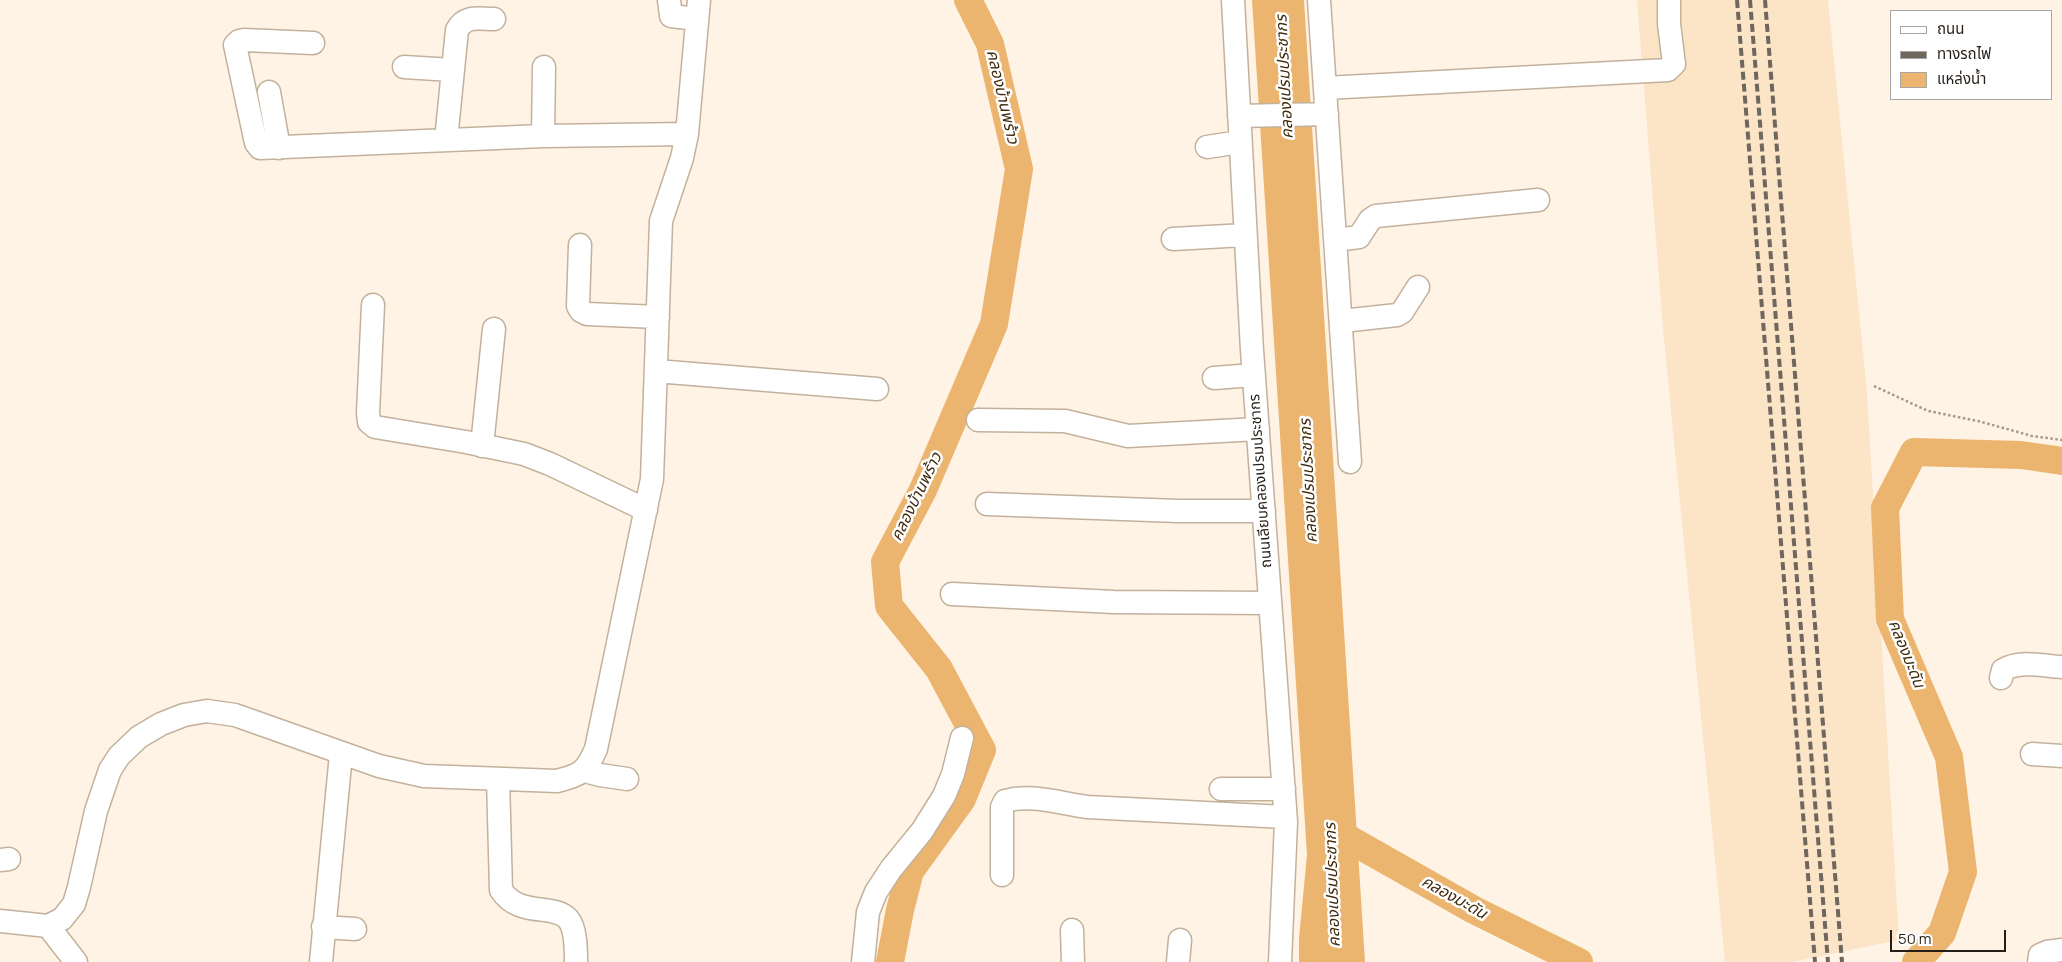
<!DOCTYPE html>
<meta charset="utf-8">
<style>
body{margin:0}
#map{position:relative;width:2062px;height:962px;overflow:hidden;background:#fff3e6;font-family:Manrope,"Noto Sans Thai",sans-serif}
canvas{display:block}
.legend{position:absolute;left:1890px;top:10px;width:162px;height:90px;box-sizing:border-box;background:#fff;border:1px solid #a8a5a2;margin:0;padding:6px 9px;list-style:none;font-size:15px;color:#251e16}
.legend li{display:flex;align-items:center;gap:10px;height:25px}
.legend b{width:25px;border:1px solid #a8a5a2}
.scale{position:absolute;left:1890px;top:930px;width:116px;height:22px;box-sizing:border-box;border:2px solid #251e16;border-top:0;padding-left:6px;font-size:15px;line-height:18px;white-space:nowrap;color:#251e16;-webkit-text-stroke:4px #fff;paint-order:stroke}
</style>
<div id="map">
<canvas width="2062" height="962"></canvas>
<ul class="legend">
<li><b style="height:6px;background:#fff"></b>ถนน</li>
<li><b style="height:6px;background:#6f665d"></b>ทางรถไฟ</li>
<li><b style="height:14px;background:#ecb56f"></b>แหล่งน้ำ</li>
</ul>
<div class="scale">50 m</div>
</div>
<script>
const context = document.querySelector('canvas').getContext('2d');
context.lineJoin = 'round';
function fillPath(path, color) {
  context.fillStyle = color;
  context.fill(path, 'evenodd');
}
function trace(path, color, width, dash) {
  context.strokeStyle = color;
  context.lineWidth = width;
  context.lineCap = dash ? 'butt' : 'round';
  context.setLineDash(dash || []);
  context.stroke(path);
}
function write(font, color, halo, rows, align = 'center') {
  context.font = font + ' Manrope,"Noto Sans Thai",sans-serif';
  context.lineWidth = 5;
  context.setLineDash([]);
  context.textBaseline = 'middle';
  context.strokeStyle = halo;
  context.fillStyle = color;
  for (const [text, x, y, turn = 0] of rows) {
    context.save();
    context.translate(x, y);
    context.rotate((+turn || 0) * Math.PI / 180);
    context.textAlign = isNaN(turn) ? turn : align;
    if (halo) context.strokeText(text, 0, 0);
    context.fillText(text, 0, 0);
    context.restore();
  }
}
fillPath(new Path2D(`
 M1637 0H1828L1867 393 1899 940 1792 962H1725L1663 329Z`), '#fce4c7');
fillPath(new Path2D(`
 M1252 0H1304L1365 962H1299V938L1307 855Z`), '#ecb56f');
trace(new Path2D(`
 M1331 829 1474 910 1579 962
 M890 962 900 910 910 871 962 799 982 750 939 669 889 606 885 562 923 490 994 324 1019 169 990 44 968 0
 M1916 962 1942 933 1963 872 1949 757 1890 619 1885 508 1914 452 2021 455 2062 461`), '#ecb56f', 28);
const minor = new Path2D(`
 M669 0 671 16 697 19
 M1233 0 1252 350 1286 822 1280 962
 M1319 0 1350 462
 M313 43 244 40 239 41 235 45 256 143 260 148 543 136 687 134
 M404 67 452 70
 M1325 88 1668 70 1674 64 1669 24V0
 M269 92 279 148
 M1239 116 1327 114
 M543 136 544 67
 M446 140 457 30C465 15 478 19 494 19
 M1207 147 1240 142
 M1173 239 1245 235
 M1336 240 1359 237 1370 220 1376 216 1538 200
 M580 245 578 306 581 311 587 314 658 317
 M373 305 368 413 369 422 375 427 466 442 524 454 550 464 646 510
 M1342 321 1397 315 1402 312 1418 287
 M656 371 877 389
 M1214 378 1254 375
 M978 420 1065 421 1128 436 1258 429
 M482 446 494 329
 M987 504 1178 511H1264
 M952 594 1114 602 1270 603
 M2001 678 2003 670C2020 660 2044 666 2062 667
 M2032 754 2062 756
 M585 771 600 775 627 779
 M498 779 501 890C519 918 554 903 568 919 576 928 576 950 576 962
 M1221 789H1284
 M0 860 9 859
 M1002 875V807L1005 801C1031 793 1062 804 1087 807L1285 817
 M0 921 48 926 62 919 74 904 79 887 96 811 110 770 119 756 139 737 161 724 184 715 207 711 235 715 379 766 424 776 557 781C581 775 586 772 596 749L652 479 661 221 682 158 687 134 699 0
 M48 926 76 962
 M323 927 355 929
 M1072 930 1073 962
 M321 962 341 754
 M863 962 868 912 876 892 891 869 922 831 944 796 953 774 962 738
 M1178 962 1180 940
 M2039 962 2040 955 2047 952 2062 950`);
trace(minor, '#c3b19b', 25);
trace(new Path2D(`
 M1874 386 1928 411 1978 421 2032 436 2062 440`), '#a3998e', 2.5, [2.5, 2.5]);
trace(minor, '#fff', 22);
trace(new Path2D(`
 M1737 0 1815 962
 M1750 0 1828 962
 M1765 0 1842 962`), '#6f665d', 4, [8, 4]);
write('15px', '#251e16', '#fff', [
 ["ถนนเลียบคลองเปรมประชากร",1261,481,-94]
]);
write('italic 16px', '#412b0b', '#fff', [
 ["คลองเปรมประชากร",1285,77,-93],
 ["คลองบ้านพร้าว",1002,97,77],
 ["คลองเปรมประชากร",1309,481,-93],
 ["คลองบ้านพร้าว",917,497,-64],
 ["คลองมะดัน",1906,654,68],
 ["คลองเปรมประชากร",1333,885,-92],
 ["คลองมะดัน",1454,898,29]
]);
</script>
